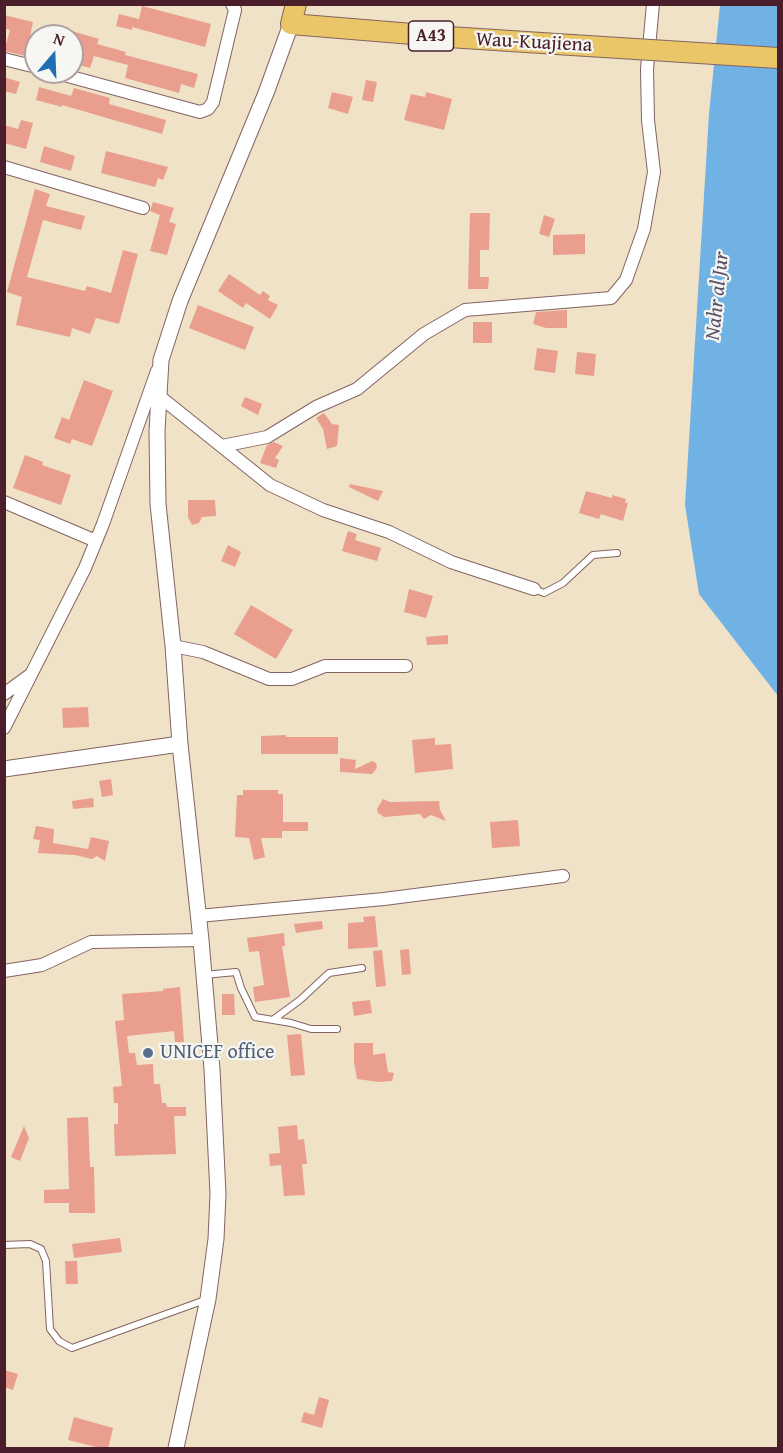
<!DOCTYPE html>
<style>
body{margin:0}
#map{position:relative;width:783px;height:1453px;overflow:hidden;background:#efe2c7;font-family:"Gentium Book Plus",serif}
canvas{display:block}
.frame{position:absolute;inset:0;border:6px solid #4a1f2b;pointer-events:none}
.north{position:absolute;left:24px;top:24px;width:60px;height:60px;box-sizing:border-box;background:#f6f6f2;border:2px solid #b1a0a2;border-radius:50%;rotate:19deg;font-size:16px;font-weight:700;line-height:24px;text-align:center;color:#4a1f2b}
.north::after{content:'';display:block;margin:auto;width:21px;height:27px;background:#1f6fb2;clip-path:polygon(50% 0,100% 100%,50% 72%,0 100%)}
</style>
<div id="map">
<canvas width="783" height="1453"></canvas>
<div class="frame"></div>
<div class="north">N</div>
</div>
<script>
const context = document.querySelector('canvas').getContext('2d');
context.lineJoin = 'round';
function fillPath(path, color) {
  context.fillStyle = color;
  context.fill(path, 'evenodd');
}
function trace(path, color, width, dash) {
  context.strokeStyle = color;
  context.lineWidth = width;
  context.lineCap = dash ? 'butt' : 'round';
  context.setLineDash(dash || []);
  context.stroke(path);
}
function write(font, color, halo, rows, align = 'center') {
  context.font = font + ' "Gentium Book Plus",serif';
  context.lineWidth = 4.5;
  context.setLineDash([]);
  context.textBaseline = 'middle';
  context.strokeStyle = halo;
  context.fillStyle = color;
  for (const [text, x, y, turn = 0] of rows) {
    context.save();
    context.translate(x, y);
    context.rotate((+turn || 0) * Math.PI / 180);
    context.textAlign = isNaN(turn) ? turn : align;
    if (halo) context.strokeText(text, 0, 0);
    context.fillText(text, 0, 0);
    context.restore();
  }
}
fillPath(new Path2D(`
 M720 5H778V696L699 594 685 505 709 114Z`), '#71b2e5');
fillPath(new Path2D(`
 M142 6 211 24 205 47 132 27V30L116 26 119 14 139 19Z
 M4 15 33 22 26 56 4 51 10 30 4 28Z
 M72 31 99 39 97 44 126 52 125 55 198 74 194 88 181 84 179 93 125 78 128 65 94 56 90 68 72 63Z
 M4 77 20 82 16 94 4 91Z
 M366 80 377 82 373 102 362 100Z
 M39 87 71 96 74 88 110 98 109 104 166 120 162 134 62 105V107L36 100Z
 M332 92 353 97 348 114 328 108Z
 M426 92 452 99 444 130 404 120 411 94 425 97Z
 M21 120 33 123 26 149 4 143V125L18 129Z
 M44 146 75 156 71 171 40 162Z
 M106 151 168 167 163 180 158 178 155 187 101 173Z
 M35 189 50 194 46 206 85 216 81 230 43 220 27 277 85 291 87 286 111 293 123 250 138 254 119 324 96 318 90 334 72 328 70 337 16 325 22 297 7 292Z
 M153 202 174 208 169 222 176 224 167 255 150 251 160 215 150 211Z
 M470 213H490L489 250H480V277H489L488 289H468Z
 M544 215 555 219 549 237 539 234Z
 M585 234V254L553 255V235Z
 M229 274 260 295 263 291 270 296 268 300 278 305 270 319 246 303 243 308 218 291Z
 M198 305 254 327 245 350 189 328Z
 M567 310V328H546L533 324 536 312Z
 M473 322H492V343H473Z
 M537 348 558 351 555 373 534 370Z
 M577 352 596 354 594 376 575 374Z
 M84 380 113 391 92 446 72 439 70 444 54 438 62 417 69 420Z
 M245 397 262 404 258 415 241 406Z
 M324 413 332 424 339 425 337 446 327 449 323 429 316 418Z
 M274 442 283 446 275 458 279 460 276 468 260 463 267 445Z
 M25 455 43 462 42 465 71 475 61 505 13 488Z
 M350 484 383 491 378 501 349 487Z
 M586 491 612 498V495L626 499 625 503H628L623 521 601 514 599 519 579 513Z
 M188 500H215L216 516 202 517 199 523 192 525 188 517Z
 M348 531 357 534 355 540 381 548 377 561 342 551Z
 M228 545 241 552 235 567 221 561Z
 M409 589 433 596 426 618 404 612Z
 M251 605 293 630 276 659 234 634Z
 M448 635V644L427 645 426 637Z
 M88 707 89 727 63 728 62 708Z
 M286 735V737H338V754H261V736Z
 M435 738V745L451 744 453 769 415 773 412 740Z
 M340 758 356 760 355 769 372 761 376 763 377 768 372 774 340 772Z
 M111 779 113 795 102 797 99 781Z
 M243 790H278V794H283V822H308V831H282V838H261L265 857 254 860 249 838 235 837 237 795H243Z
 M93 798 94 807 73 809 72 801Z
 M383 799 390 802 439 801 440 810 446 821 431 815 424 819 420 814 384 817 378 813 377 809Z
 M518 820 520 846 492 848 490 822Z
 M36 826 54 829 53 843 88 849 91 837 109 841 105 861 97 856 92 859 75 855 38 853 40 840 33 839Z
 M375 916 378 947 348 949V923L364 922 363 917Z
 M322 921 323 929 296 933 294 924Z
 M284 933 285 946H282L290 997 255 1002 253 987 264 985 259 951 249 952 247 938Z
 M409 949 411 974 402 975 400 950Z
 M382 950 386 986 376 987 373 951Z
 M180 987 184 1042H175L174 1031 127 1036 129 1053H135L137 1065 153 1064 154 1084H160L162 1103H166L167 1107H186V1116H174L176 1154 115 1156 114 1124H118V1103H114L113 1087 122 1086 115 1021 124 1020 122 994 163 991V989Z
 M222 994H234L235 1015H222Z
 M370 1000 372 1013 354 1016 352 1002Z
 M301 1034 305 1075 291 1076 287 1035Z
 M354 1043H373V1055L385 1053 388 1072 394 1073 392 1081 379 1082 357 1079 354 1062Z
 M88 1117 90 1167H94L95 1213H69V1203H44V1190L69 1189 67 1118Z
 M297 1125 298 1140 304 1139 307 1164H302L305 1195 284 1196 281 1165 270 1166 269 1154 280 1153 278 1127Z
 M24 1126 29 1138 20 1161 11 1157Z
 M120 1238 122 1252 74 1258 72 1244Z
 M65 1261H77L78 1284H66Z
 M4 1370 18 1374 13 1390 4 1387Z
 M319 1397 329 1400 322 1428 301 1422 304 1412 314 1415Z
 M74 1417 113 1428 108 1449H95L96 1447 68 1440Z`), '#ea9e8e');
const service = new Path2D(`
 M534 589 544 593 563 583 593 555 617 553
 M204 975 236 972 241 988 255 1017 291 1023 311 1029H337
 M274 1019 300 1000 329 973 362 968
 M4 1245 30 1244 41 1249 46 1261 50 1329 59 1341 72 1348 205 1300`);
const minor = new Path2D(`
 M4 59 36 67
 M53 72 200 112 208 109 213 102 235 10 232 4
 M4 167 143 208
 M159 396 270 485 323 510 389 532 451 562 534 589
 M222 446 267 437 316 407 357 389 424 334 465 310 611 298 626 280 644 229 654 172 648 120 647 69 653 4
 M4 502 96 541
 M173 646 203 652 269 679H292L325 666H406
 M4 694 30 675
 M4 728 85 568 103 524 157 371
 M198 916 384 899 563 876
 M4 971 42 965 91 942 201 940`);
const tertiary = new Path2D(`
 M4 769 180 744
 M176 1448 208 1299 216 1239 218 1194 212 1069 201 940 180 744 173 646 158 504 157 431 161 360 180 301 266 93 291 24`);
const primary = new Path2D(`
 M296 4 291 24 449 37 572 45`);
trace(service, '#846362', 8);
trace(minor, '#846362', 14);
trace(tertiary, '#846362', 17);
trace(primary, '#846362', 22);
trace(service, '#fff', 6);
trace(minor, '#fff', 12);
trace(tertiary, '#fff', 15);
trace(primary, '#eac669', 20);
const primaryBridge = new Path2D(`
 M572 45 778 58`);
trace(primaryBridge, '#846362', 22, []);
trace(primaryBridge, '#eac669', 20);
for (const [x, y, r, color] of [
 [148,1053,6,"#5c6f8a"]
]) {
  const dot = new Path2D();
  dot.arc(x, y, r, 0, 2 * Math.PI);
  context.fillStyle = color;
  context.fill(dot);
  trace(dot, '#f6f6f2', 2);
}
for (const [x, y, w] of [
 [431,36,45]
]) {
  const box = new Path2D();
  box.roundRect(x - w / 2, y - 15, w, 30, 4.5);
  context.fillStyle = '#f6f6f2';
  context.fill(box);
  trace(box, '#4a1f2b', 1.5);
}
write('bold 18px', '#4a1f2b', null, [
 ["A43",431,36]
]);
write('20px', '#4a1f2b', '#f6f6f2', [
 ["Wau-Kuajiena",534,43,3]
]);
write('20px', '#4e5e75', '#f6f6f2', [
 ["UNICEF office",160,1053]
], 'left');
write('italic 21px', '#58526c', '#f6f6f2', [
 ["Nahr al Jur",718,296,-84]
]);
</script>
